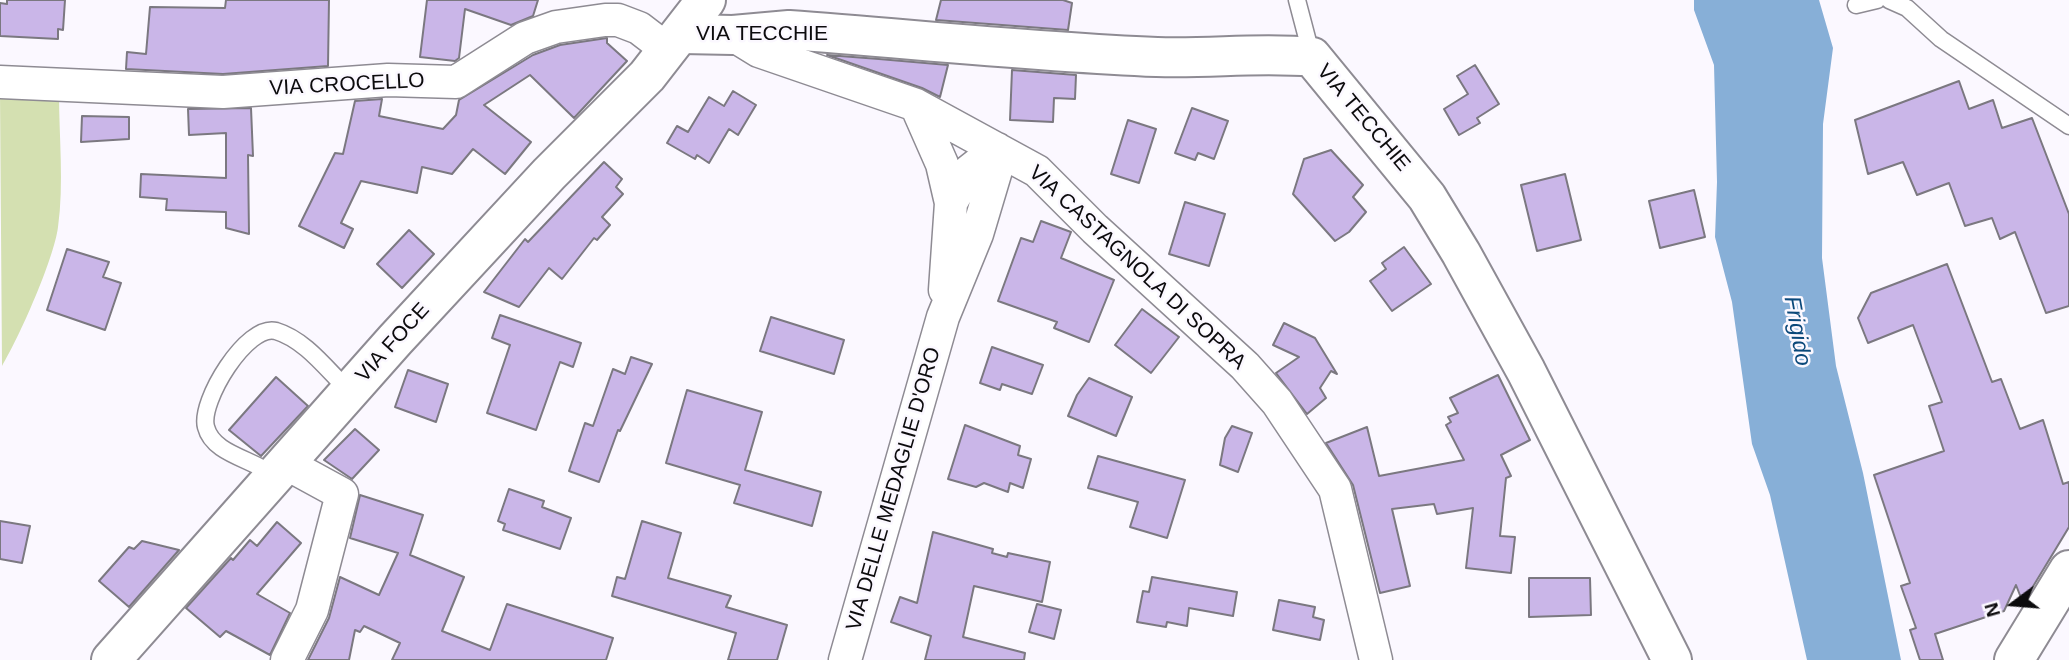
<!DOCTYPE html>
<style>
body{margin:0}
#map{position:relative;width:2069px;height:660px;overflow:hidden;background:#fbf8ff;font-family:Helvetica,sans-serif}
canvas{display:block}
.north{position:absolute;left:1978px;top:569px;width:70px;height:70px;-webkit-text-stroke:5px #fbf8ff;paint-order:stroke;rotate:254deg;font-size:19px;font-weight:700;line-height:28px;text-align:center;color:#0c0b0d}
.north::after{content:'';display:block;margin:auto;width:24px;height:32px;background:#0c0b0d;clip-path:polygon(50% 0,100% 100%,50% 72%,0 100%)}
</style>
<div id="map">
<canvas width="2069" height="660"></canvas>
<div class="north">N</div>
</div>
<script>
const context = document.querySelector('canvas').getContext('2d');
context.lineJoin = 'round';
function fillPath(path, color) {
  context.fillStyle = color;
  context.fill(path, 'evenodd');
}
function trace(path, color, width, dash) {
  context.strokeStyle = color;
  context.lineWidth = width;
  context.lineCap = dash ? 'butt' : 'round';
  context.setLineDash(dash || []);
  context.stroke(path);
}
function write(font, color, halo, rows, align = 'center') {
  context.font = font + ' Helvetica,sans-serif';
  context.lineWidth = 5;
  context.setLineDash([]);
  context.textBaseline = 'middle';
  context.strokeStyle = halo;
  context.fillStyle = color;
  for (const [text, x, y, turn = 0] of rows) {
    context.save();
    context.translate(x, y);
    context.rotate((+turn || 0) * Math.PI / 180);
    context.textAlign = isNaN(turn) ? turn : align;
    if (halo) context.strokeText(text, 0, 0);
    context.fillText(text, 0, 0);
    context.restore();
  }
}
fillPath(new Path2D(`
 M0 93H59C59 137 64 184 58 227 54 259 19 338 2 366Z`), '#d4e0b1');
fillPath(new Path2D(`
 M1694 0H1819L1833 48 1823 124 1822 258 1836 366 1863 473 1901 660H1807L1770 495 1752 444 1732 302 1715 237 1717 182 1714 65 1694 10Z`), '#87afd7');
const building = new Path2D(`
 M7 0H65L63 30 58 29V39L0 36V3L7 4Z
 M226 0H329L328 66 223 74 126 69 127 52 146 54 150 7 225 8Z
 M427 0H538L533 16 511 25 465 9 459 58 455 61 420 57Z
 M941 0H1063L1072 3 1068 30 936 20Z
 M607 38V43L627 61 574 118 530 75 484 105 531 142 505 174 473 149 452 174 422 167 417 193 361 181 341 223 353 229 344 248 299 226 335 153 343 154 355 101 382 99 379 116 443 129 456 115 459 100 533 55 560 45Z
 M827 55 879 59 948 65 940 97 922 88Z
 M1475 65 1499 104 1477 118 1480 123 1459 135 1444 109 1468 94 1457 76Z
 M1012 70 1076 75 1075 99 1054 98 1053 122 1010 120Z
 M1959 81 1969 109 1993 100 2002 128 2032 118 2069 214V306L2046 313 2015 232 2000 239 1992 218 1965 226 1949 183 1917 195 1903 162 1868 174 1855 120Z
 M733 91 756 105 738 135 729 129 709 163 697 155 695 159 667 143 677 126 688 132 709 97 724 106Z
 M251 108 253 156 248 155 249 234 226 228V212L166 210 167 199 140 197 141 174 226 178V133L189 135 188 109Z
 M1192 108 1228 121 1214 159 1198 153 1195 160 1175 153Z
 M82 116 129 117V139L81 142Z
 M1128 120 1156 129 1139 183 1111 174Z
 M1331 150 1363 185 1353 197 1366 212 1349 232 1335 241 1293 194 1304 159Z
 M604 162 622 179 616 187 623 194 602 217 610 225 597 240 594 238 562 279 549 268 519 307 484 292 525 239 528 242Z
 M1565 174 1581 240 1537 251 1521 185Z
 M1694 190 1705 237 1660 248 1649 201Z
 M1185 202 1225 214 1209 266 1169 254Z
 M1041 221 1071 232 1061 258 1114 280 1089 342 1054 328 1057 322 998 301 1021 238 1033 242Z
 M409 230 434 254 402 288 377 264Z
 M1404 247 1431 284 1392 311 1370 281 1386 269 1382 263Z
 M67 249 109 262 103 277 121 283 105 330 47 310Z
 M1947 264 1992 382 2001 379 2020 429 2043 420 2063 484 2069 482V527L2023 603 2016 585 2004 611 1935 634 1943 660H1920L1910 630 1916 628 1901 586 1910 583 1874 475 1944 451 1929 406 1942 402 1913 325 1868 343 1858 318 1871 293Z
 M1142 309 1179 337 1151 373 1115 345Z
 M500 315 581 343 573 367 560 362 536 430 487 413 510 345 492 338Z
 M771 317 844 340 834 374 760 351Z
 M1284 323 1315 338 1337 374 1331 371 1320 388 1326 398 1307 414 1276 373 1299 357 1273 345Z
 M992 347 1043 365 1032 394 1002 384 1000 390 980 383Z
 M631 357 652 364 620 431 618 430 599 482 569 471 585 423 593 426 613 369 625 374Z
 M408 370 448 384 436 422 395 407Z
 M1498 375 1530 440 1501 455 1511 476 1506 478 1500 536 1515 537 1511 573 1466 568 1473 508 1437 514 1434 504 1392 509 1410 586 1380 593 1353 485 1326 443 1367 427 1379 476 1464 460 1446 425 1451 422 1448 417 1458 413 1450 398Z
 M276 377 308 406 261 456 229 430Z
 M1089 378 1132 397 1116 436 1068 416 1077 395Z
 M687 390 762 412 745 470 821 492 812 526 734 503 740 485 666 463Z
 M965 425 1020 446 1018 455 1031 459 1023 488 1010 483 1008 492 984 483 976 487 948 479Z
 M1232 426 1252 433 1238 472 1220 465 1225 438Z
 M355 429 379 450 352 479 324 460Z
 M1098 456 1185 480 1167 538 1130 527 1138 502 1088 488Z
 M509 489 544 501 542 507 571 518 560 549 503 530 505 524 498 521Z
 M360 495 423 515 410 555 464 577 442 631 490 650 507 604 613 638 606 660H392L400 643 364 626 360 632 355 630 349 660H308L329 618 340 577 379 595 398 553 350 538Z
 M0 521 30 526 22 563 0 559Z
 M642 521 681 533 668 578 731 596 726 607 787 625 777 660H728L736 633 612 596 617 577 625 579Z
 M277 522 301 543 257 594 290 613 270 655 226 631 220 637 186 608 231 558 233 560 250 540 257 546Z
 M933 532 993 549 992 553 1007 557 1008 553 1050 562 1042 602 974 586 963 637 1025 653 1024 660H925L931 636 891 622 900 597 917 603Z
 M142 541 179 550 129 607 99 581 129 547 134 549Z
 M1152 577 1237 592 1233 616 1189 608 1187 626 1167 622 1166 627 1137 622 1143 591 1149 592Z
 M1529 578H1590L1591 615 1529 617Z
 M1279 600 1315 607 1313 617 1324 620 1320 640 1273 630Z
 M1037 604 1061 610 1054 639 1029 632Z`);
fillPath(building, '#cab6e8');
trace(building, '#7b7880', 2);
const service = new Path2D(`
 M1297 0 1312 57
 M1889 0 1907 8 1941 39 2069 126
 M1856 5 1877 0
 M274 476C255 459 213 455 206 427 199 402 247 323 276 331 306 340 328 371 350 392`);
const minor = new Path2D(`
 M733 35 759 51 916 105 1037 171 1095 229 1245 366 1277 402 1335 489 1376 660
 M0 82 223 92 388 80 456 82 525 38 556 27 605 20H618L639 28 669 51
 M916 105 942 164 951 203 945 290
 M951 203 969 171 997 149
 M287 464 342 494 312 610 287 660
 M845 660 943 317 977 234 997 167V149`);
const tertiary = new Path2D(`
 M682 34 733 35 789 30C912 39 1034 52 1157 57 1209 59 1261 52 1312 57L1427 197 1461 253 1526 371 1672 660`);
const secondary = new Path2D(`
 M111 660 395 340 549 174 647 76 706 0`);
const primary = new Path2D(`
 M2014 660 2069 570`);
trace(service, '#8e8b93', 19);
trace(minor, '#8e8b93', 35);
trace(tertiary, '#8e8b93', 42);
trace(secondary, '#8e8b93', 42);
trace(primary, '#8e8b93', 42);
trace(service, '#fff', 16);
trace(minor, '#fff', 32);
trace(tertiary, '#fff', 38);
trace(secondary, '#fff', 38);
trace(primary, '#fff', 38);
write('21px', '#0c0b0d', '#fbf8ff', [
 ["VIA TECCHIE",762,34],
 ["VIA CROCELLO",347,85,-3],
 ["VIA TECCHIE",1363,118,50],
 ["VIA CASTAGNOLA DI SOPRA",1137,268,43],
 ["VIA FOCE",393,343,-48],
 ["VIA DELLE MEDAGLIE D'ORO",894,489,-74]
]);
write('italic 23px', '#0a487a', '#fbf8ff', [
 ["Frigido",1797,331,80]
]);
</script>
